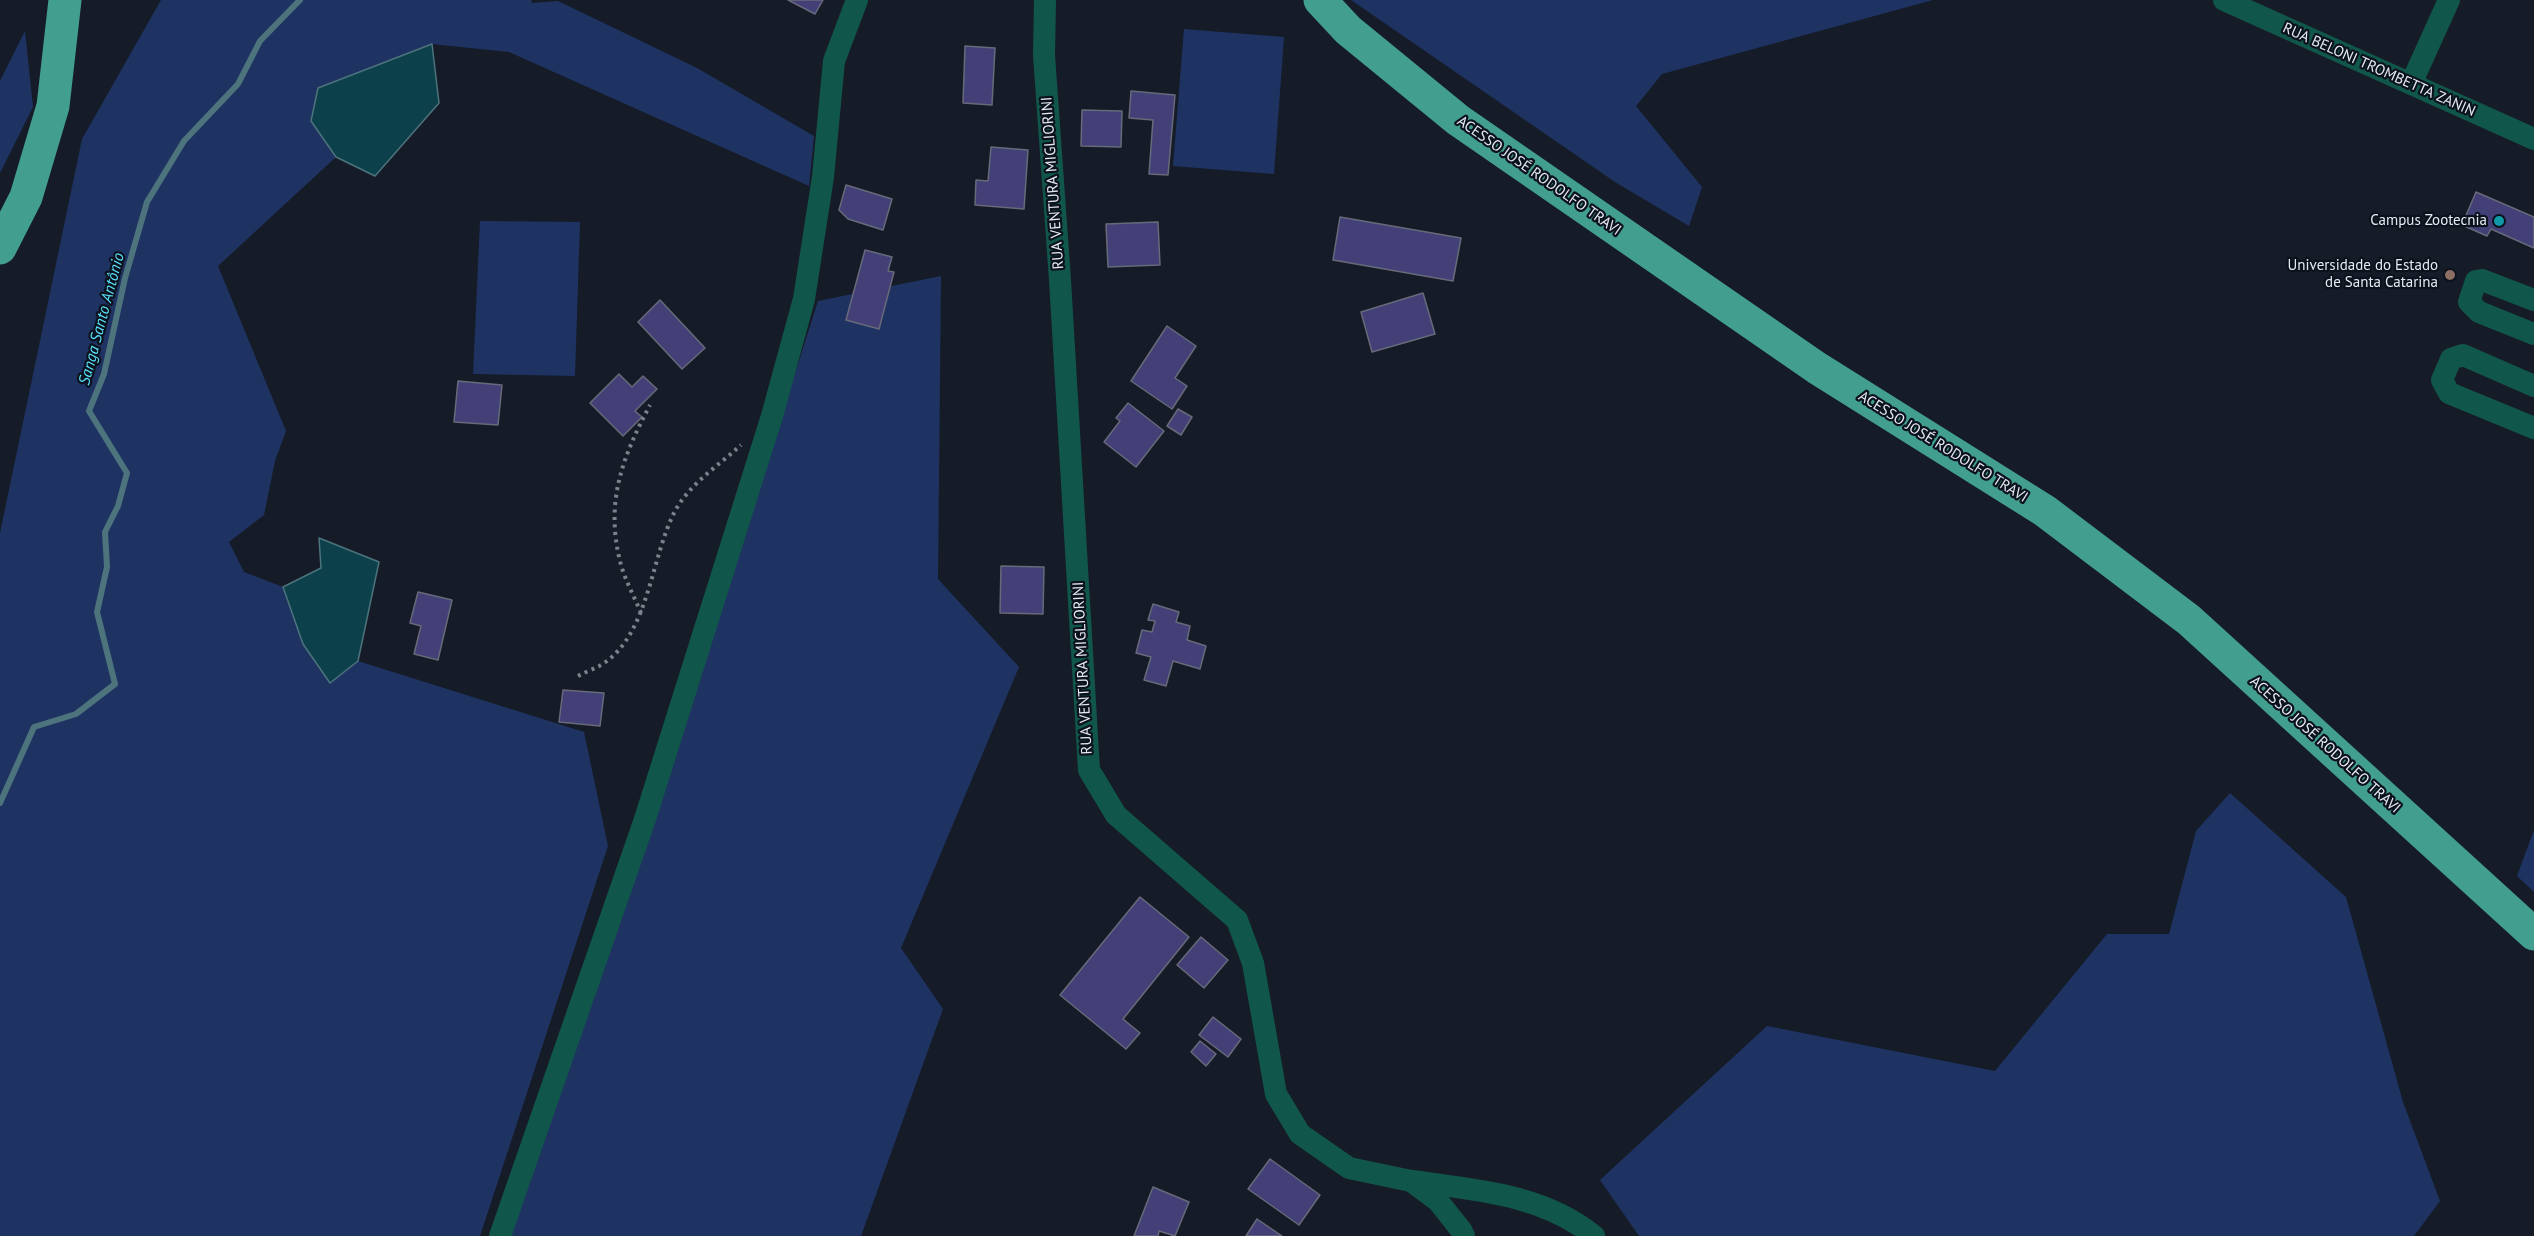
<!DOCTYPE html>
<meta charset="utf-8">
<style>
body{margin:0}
canvas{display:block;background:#151b27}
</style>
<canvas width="2534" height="1236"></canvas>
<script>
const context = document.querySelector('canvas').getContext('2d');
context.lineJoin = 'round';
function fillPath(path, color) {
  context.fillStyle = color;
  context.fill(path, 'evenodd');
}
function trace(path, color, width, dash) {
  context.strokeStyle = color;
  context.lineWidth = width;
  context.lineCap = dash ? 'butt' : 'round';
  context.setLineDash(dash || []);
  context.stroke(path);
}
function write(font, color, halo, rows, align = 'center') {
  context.font = font + ' "PT Sans",sans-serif';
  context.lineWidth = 4.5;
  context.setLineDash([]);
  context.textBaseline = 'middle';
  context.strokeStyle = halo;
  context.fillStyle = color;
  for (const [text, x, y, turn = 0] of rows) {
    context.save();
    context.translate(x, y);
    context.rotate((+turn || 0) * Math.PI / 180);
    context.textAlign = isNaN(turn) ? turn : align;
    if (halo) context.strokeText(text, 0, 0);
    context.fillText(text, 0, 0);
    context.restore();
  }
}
fillPath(new Path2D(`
 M161 0H531L532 3 558 1 697 68 814 136 809 186 509 52 432 44 318 88 311 121 336 157 218 266 286 431 275 461 264 515 229 542 244 572 283 587 303 644 330 683 358 661 584 732 608 846 480 1236H0V533L82 139Z
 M1351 0H1933L1662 74 1636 106 1702 187 1689 226 1615 182Z
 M1184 29 1284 37 1274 174 1173 166Z
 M25 31 33 107 0 173V81Z
 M480 221 580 222 575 376 473 374Z
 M941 276 938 579 1019 667 901 948 943 1009 861 1236H509L651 826 818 301Z
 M2230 793 2346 897 2403 1102 2440 1201 2414 1236H1639L1600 1180 1767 1026 1995 1071 2107 934H2169L2196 831Z
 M2534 830V892L2517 876Z`), '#1e3362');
const water = new Path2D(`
 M432 44 439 103 375 176 336 157 311 121 318 88Z
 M319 538 379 562 358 661 330 683 303 644 283 587 321 568Z`);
fillPath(water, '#0c414b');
trace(water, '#4d737d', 1.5);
trace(new Path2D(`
 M0 803 34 727 76 714 115 684 97 612 107 567 105 532 118 506 127 473 89 411 104 374 125 278 147 202 184 141 238 84 260 41 300 0`), '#4d737d', 6);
const building = new Path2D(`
 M788 0H823L815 14Z
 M965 46 995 48 992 105 963 103Z
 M1131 91 1175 95 1168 175 1149 174 1153 120 1129 118Z
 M1082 110 1122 111 1121 147 1081 146Z
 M991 147 1028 150 1024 209 975 205 976 180 988 181Z
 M846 185 892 199 883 230 848 219 839 210Z
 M2476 192 2534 217V248L2491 229 2487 236 2462 225Z
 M1340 217 1461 238 1453 281 1333 260Z
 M1158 222 1160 265 1108 267 1106 224Z
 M865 250 892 257 888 271 894 272 879 329 846 320Z
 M1423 293 1435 334 1372 352 1361 312Z
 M660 300 705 348 682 369 638 322Z
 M1167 326 1196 346 1175 378 1187 386 1172 409 1131 381Z
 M619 374 632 387 643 376 657 389 635 411 642 417 623 436 590 403Z
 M458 381 502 385 498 425 454 422Z
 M1128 403 1164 431 1136 467 1104 442 1120 421 1116 418Z
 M1178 409 1192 417 1181 435 1167 426Z
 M1001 566 1044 567 1043 614 1000 613Z
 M418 592 452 600 438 660 414 654 421 626 410 623Z
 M1153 604 1179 612 1176 622 1190 626 1187 640 1206 646 1200 669 1173 661 1166 686 1144 680 1151 657 1136 653 1142 630 1152 632 1155 621 1148 620Z
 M563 690 604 693 600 726 559 722Z
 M1140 897 1189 937 1123 1019 1140 1033 1126 1049 1060 995Z
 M1201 937 1228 960 1204 988 1177 965Z
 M1213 1017 1241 1039 1228 1057 1199 1035Z
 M1200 1041 1216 1054 1206 1066 1191 1052Z
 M1270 1159 1320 1195 1299 1225 1248 1189Z
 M1153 1187 1189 1202 1175 1236 1159 1231 1158 1236H1134Z
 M1257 1219 1282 1236H1246Z`);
fillPath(building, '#434078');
trace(building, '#686979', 1.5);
trace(new Path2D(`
 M641 613C634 596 624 578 620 561 605 501 623 456 650 405
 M578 676C587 671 598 668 607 661 649 629 651 559 674 513 688 485 718 466 741 445`), '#7c818c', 4, [3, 4.5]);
trace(new Path2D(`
 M1045 0 1044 55 1060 280 1089 770 1116 815 1237 920 1253 963 1276 1094 1300 1134 1349 1168 1411 1181 1438 1201 1461 1230 1464 1236
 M2224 0 2534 139
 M2411 84 2449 0
 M2534 300 2482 280 2476 281 2469 302 2479 312 2534 334
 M2534 386 2463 355 2451 359 2442 380 2449 393 2534 428
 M1412 1181C1475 1190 1543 1194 1594 1236
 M500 1236 645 819 772 416 804 299 823 177 834 61 857 0`), '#11564b', 22);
trace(new Path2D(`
 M1320 0 1348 30 1458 120 1817 368 2045 511 2189 620 2534 934
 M0 248 26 197 53 106 65 0`), '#429e8e', 33);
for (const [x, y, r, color] of [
 [2499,221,6,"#0f9aa8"],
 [2450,275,6,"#8d6e63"]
]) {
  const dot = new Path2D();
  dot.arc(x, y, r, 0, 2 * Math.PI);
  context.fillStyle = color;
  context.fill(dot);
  trace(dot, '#0c121d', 2);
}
write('15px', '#e5e9f2', '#0c121d', [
 ["RUA BELONI TROMBETTA ZANIN",2379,70,24],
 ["ACESSO JOSÉ RODOLFO TRAVI",1539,176,35],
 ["RUA VENTURA MIGLIORINI",1053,183,-94],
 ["ACESSO JOSÉ RODOLFO TRAVI",1943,447,32],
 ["RUA VENTURA MIGLIORINI",1083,668,-93],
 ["ACESSO JOSÉ RODOLFO TRAVI",2325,745,42]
]);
write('15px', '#e5e9f2', '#0c121d', [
 ["Campus Zootecnia",2487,221],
 ["Universidade do Estado",2438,266],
 ["de Santa Catarina",2438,283]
], 'right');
write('italic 16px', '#58e0fb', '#0c121d', [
 ["Sanga Santo Antônio",102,319,-75]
]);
</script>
